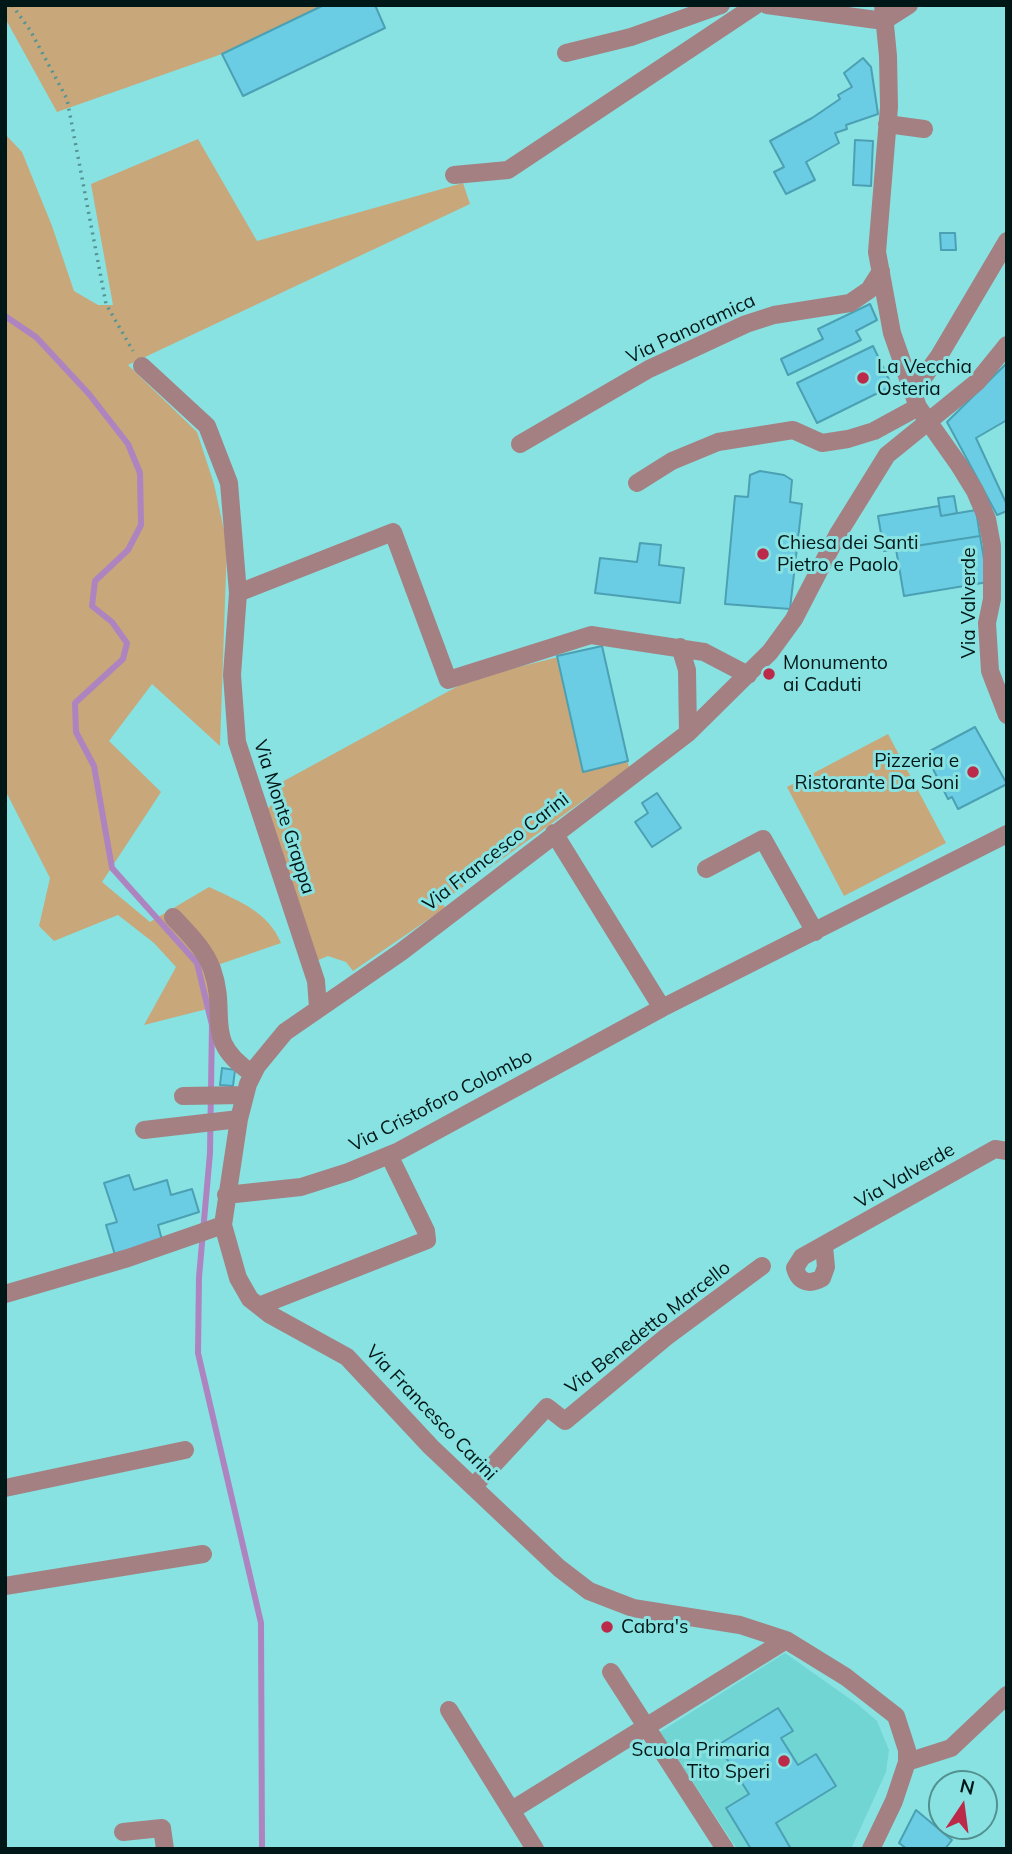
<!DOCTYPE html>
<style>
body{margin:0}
#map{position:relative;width:1012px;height:1854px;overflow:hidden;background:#88e2e1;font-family:Mulish,sans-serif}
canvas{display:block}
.frame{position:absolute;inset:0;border:7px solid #001717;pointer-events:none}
.north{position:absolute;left:928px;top:1770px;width:70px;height:70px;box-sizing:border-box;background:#88e2e1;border:2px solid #529190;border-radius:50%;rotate:13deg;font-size:19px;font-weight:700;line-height:28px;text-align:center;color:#001717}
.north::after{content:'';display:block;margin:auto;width:24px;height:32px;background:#bb2a49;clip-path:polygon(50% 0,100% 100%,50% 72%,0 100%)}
</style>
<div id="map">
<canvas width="1012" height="1854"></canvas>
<div class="frame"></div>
<div class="north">N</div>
</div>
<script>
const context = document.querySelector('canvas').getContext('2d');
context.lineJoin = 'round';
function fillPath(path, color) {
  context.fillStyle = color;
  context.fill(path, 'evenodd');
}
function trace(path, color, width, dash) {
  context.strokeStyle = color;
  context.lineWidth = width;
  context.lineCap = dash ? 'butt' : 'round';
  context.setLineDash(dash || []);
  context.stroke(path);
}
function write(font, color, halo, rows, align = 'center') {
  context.font = font + ' Mulish,sans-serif';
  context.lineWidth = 6;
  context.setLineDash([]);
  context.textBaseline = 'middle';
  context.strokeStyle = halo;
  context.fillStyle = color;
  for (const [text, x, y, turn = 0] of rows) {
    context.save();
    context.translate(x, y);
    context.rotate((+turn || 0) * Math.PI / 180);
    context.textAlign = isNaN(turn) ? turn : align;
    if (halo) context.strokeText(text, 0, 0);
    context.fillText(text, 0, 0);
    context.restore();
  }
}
fillPath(new Path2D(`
 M785 1653 857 1704 877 1721 889 1750 886 1772 851 1849H737L660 1732Z`), '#71d5d4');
fillPath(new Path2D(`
 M5 5H324L222 54 57 112 5 18Z
 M5 134 22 152 52 226 74 291 98 305H113L91 184 198 139 257 241 463 183 470 204 128 365 197 432 214 484 227 544 220 746 152 684 109 741 161 792 102 882 150 922 209 887C238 901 268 911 281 943L206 969 215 1007 144 1025 176 967 154 943 118 915 54 941 39 926 50 878 5 790Z
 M602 646 629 768 442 902 445 908 353 971 346 962 328 956 316 961 267 809 273 804 269 789 471 679Z
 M888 734 946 843 844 896 787 787Z`), '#c8a77b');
trace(new Path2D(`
 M5 316 36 337 89 394 128 444 140 473 141 525 128 550 95 581 92 606 112 622 127 643 123 659 75 703 76 732 94 766 112 868 197 963 212 1025 210 1153 199 1277 198 1353 261 1623 262 1849`), '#ad84c0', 6);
const building = new Path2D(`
 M324 5H375L385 28 243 96 222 54Z
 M863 58 871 67 878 114 846 125 847 129 835 133 839 143 806 162 815 180 786 194 774 172 784 167 770 141 812 118 840 99 838 95 852 87 844 73Z
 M855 140 873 141 871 186 853 185Z
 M940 233H955L956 250H941Z
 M870 304 877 320 856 331 861 340 788 375 781 359 823 339 818 329Z
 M873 346 892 386 817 423 797 383Z
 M1007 363V420L976 438 1007 505V511L997 515 947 422Z
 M760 471 784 475 792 480 790 502 802 504 790 609 725 604 735 496 748 497 750 475Z
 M954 496 957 513 941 516 938 498Z
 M939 506 941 516 976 510 980 536 884 551 878 516Z
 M980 536 988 582 904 596 896 549Z
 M640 543 661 545 659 565 684 568 680 603 595 593 600 558 637 562Z
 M602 646 628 761 583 772 557 656Z
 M975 727 1007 784 958 809 952 797 948 799 931 765 934 763 928 752Z
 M657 793 681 828 652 847 635 822 648 813 642 803Z
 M222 1068 235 1070 233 1086 220 1085Z
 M129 1175 134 1190 167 1180 171 1195 192 1189 199 1212 158 1225 162 1240 115 1255 106 1225 117 1222 104 1183Z
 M778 1708 793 1731 781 1738 798 1765 816 1754 836 1786 776 1823 791 1849H751L726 1808 749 1794 718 1745Z
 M916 1810 952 1840 945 1849H907L899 1843Z`);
fillPath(building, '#6acde4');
trace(building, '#4ba0b3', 2);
trace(new Path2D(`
 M12 5 30 30 67 99 106 304 133 351`), '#549594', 3.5, [2, 5]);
trace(new Path2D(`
 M767 5 884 21 909 5
 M883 5 888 56 889 107 877 252 892 333 918 407 959 465 975 491 987 519 992 546V599L987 623 990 671 1007 715
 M566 53 631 37 721 5
 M887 124 924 129
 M454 175 508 170 756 5
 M142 366 207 426 229 483 238 593 232 675 237 742 316 981 318 1007
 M913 392 939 356 1007 241
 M520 444 649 369 746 324 774 315 850 303 869 290 881 271
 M637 483 672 461 718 442 793 430 822 443 848 439 874 431 918 407
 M238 593 393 532 448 680 591 635 704 652 748 675
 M680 647 687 670 688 733
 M554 833 662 1008
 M706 869 763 839 815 932
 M173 917C188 933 204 948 212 969 229 1017 201 1040 253 1074
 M183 1096 244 1095
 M144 1130 239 1119
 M226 1195 301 1187 348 1172 399 1151 662 1008 1007 834
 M824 1246 826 1267 822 1278C810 1285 799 1283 795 1268L802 1257 995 1149 1007 1151
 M5 1294 128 1258 223 1225
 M259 1306 427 1240 426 1231 389 1155
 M473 1487 547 1407 565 1421 666 1337 762 1266
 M5 1488 185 1450
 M5 1586 203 1554
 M611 1672 725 1849
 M449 1710 535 1849
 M907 1762 951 1748 1007 1695
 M512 1810 786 1640
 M123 1832 162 1828 165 1849
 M871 1849 894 1801 907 1762V1750L896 1716 846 1677 786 1640 740 1625 633 1608 589 1591 559 1568 431 1447 347 1357 269 1314 250 1299 238 1278 223 1225 239 1119 248 1084 257 1066 285 1032 401 952 688 733 770 652 794 619 838 534 887 455 977 382 1007 345`), '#a48083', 18);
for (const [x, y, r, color] of [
 [863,378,7,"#bb2a49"],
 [763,554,7,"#bb2a49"],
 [769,674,7,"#bb2a49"],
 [973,772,7,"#bb2a49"],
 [607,1627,7,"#bb2a49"],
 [784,1761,7,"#bb2a49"]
]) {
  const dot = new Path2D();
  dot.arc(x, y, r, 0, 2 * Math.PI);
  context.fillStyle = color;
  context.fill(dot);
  trace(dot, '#88e2e1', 2.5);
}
write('19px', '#001717', '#88e2e1', [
 ["Via Panoramica",691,329,-25],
 ["Via Valverde",969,603,-90],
 ["Via Monte Grappa",284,817,72],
 ["Via Francesco Carini",496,852,-38],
 ["Via Cristoforo Colombo",441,1101,-27],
 ["Via Valverde",905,1176,-30],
 ["Via Benedetto Marcello",648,1328,-38],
 ["Via Francesco Carini",431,1413,46]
]);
write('19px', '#001717', '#88e2e1', [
 ["La Vecchia",877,367],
 ["Osteria",877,389],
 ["Chiesa dei Santi",777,543],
 ["Pietro e Paolo",777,565],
 ["Monumento",783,663],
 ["ai Caduti",783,685],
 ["Pizzeria e",959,761,"right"],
 ["Ristorante Da Soni",959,783,"right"],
 ["Cabra's",621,1627],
 ["Scuola Primaria",770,1750,"right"],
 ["Tito Speri",770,1772,"right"]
], 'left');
</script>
